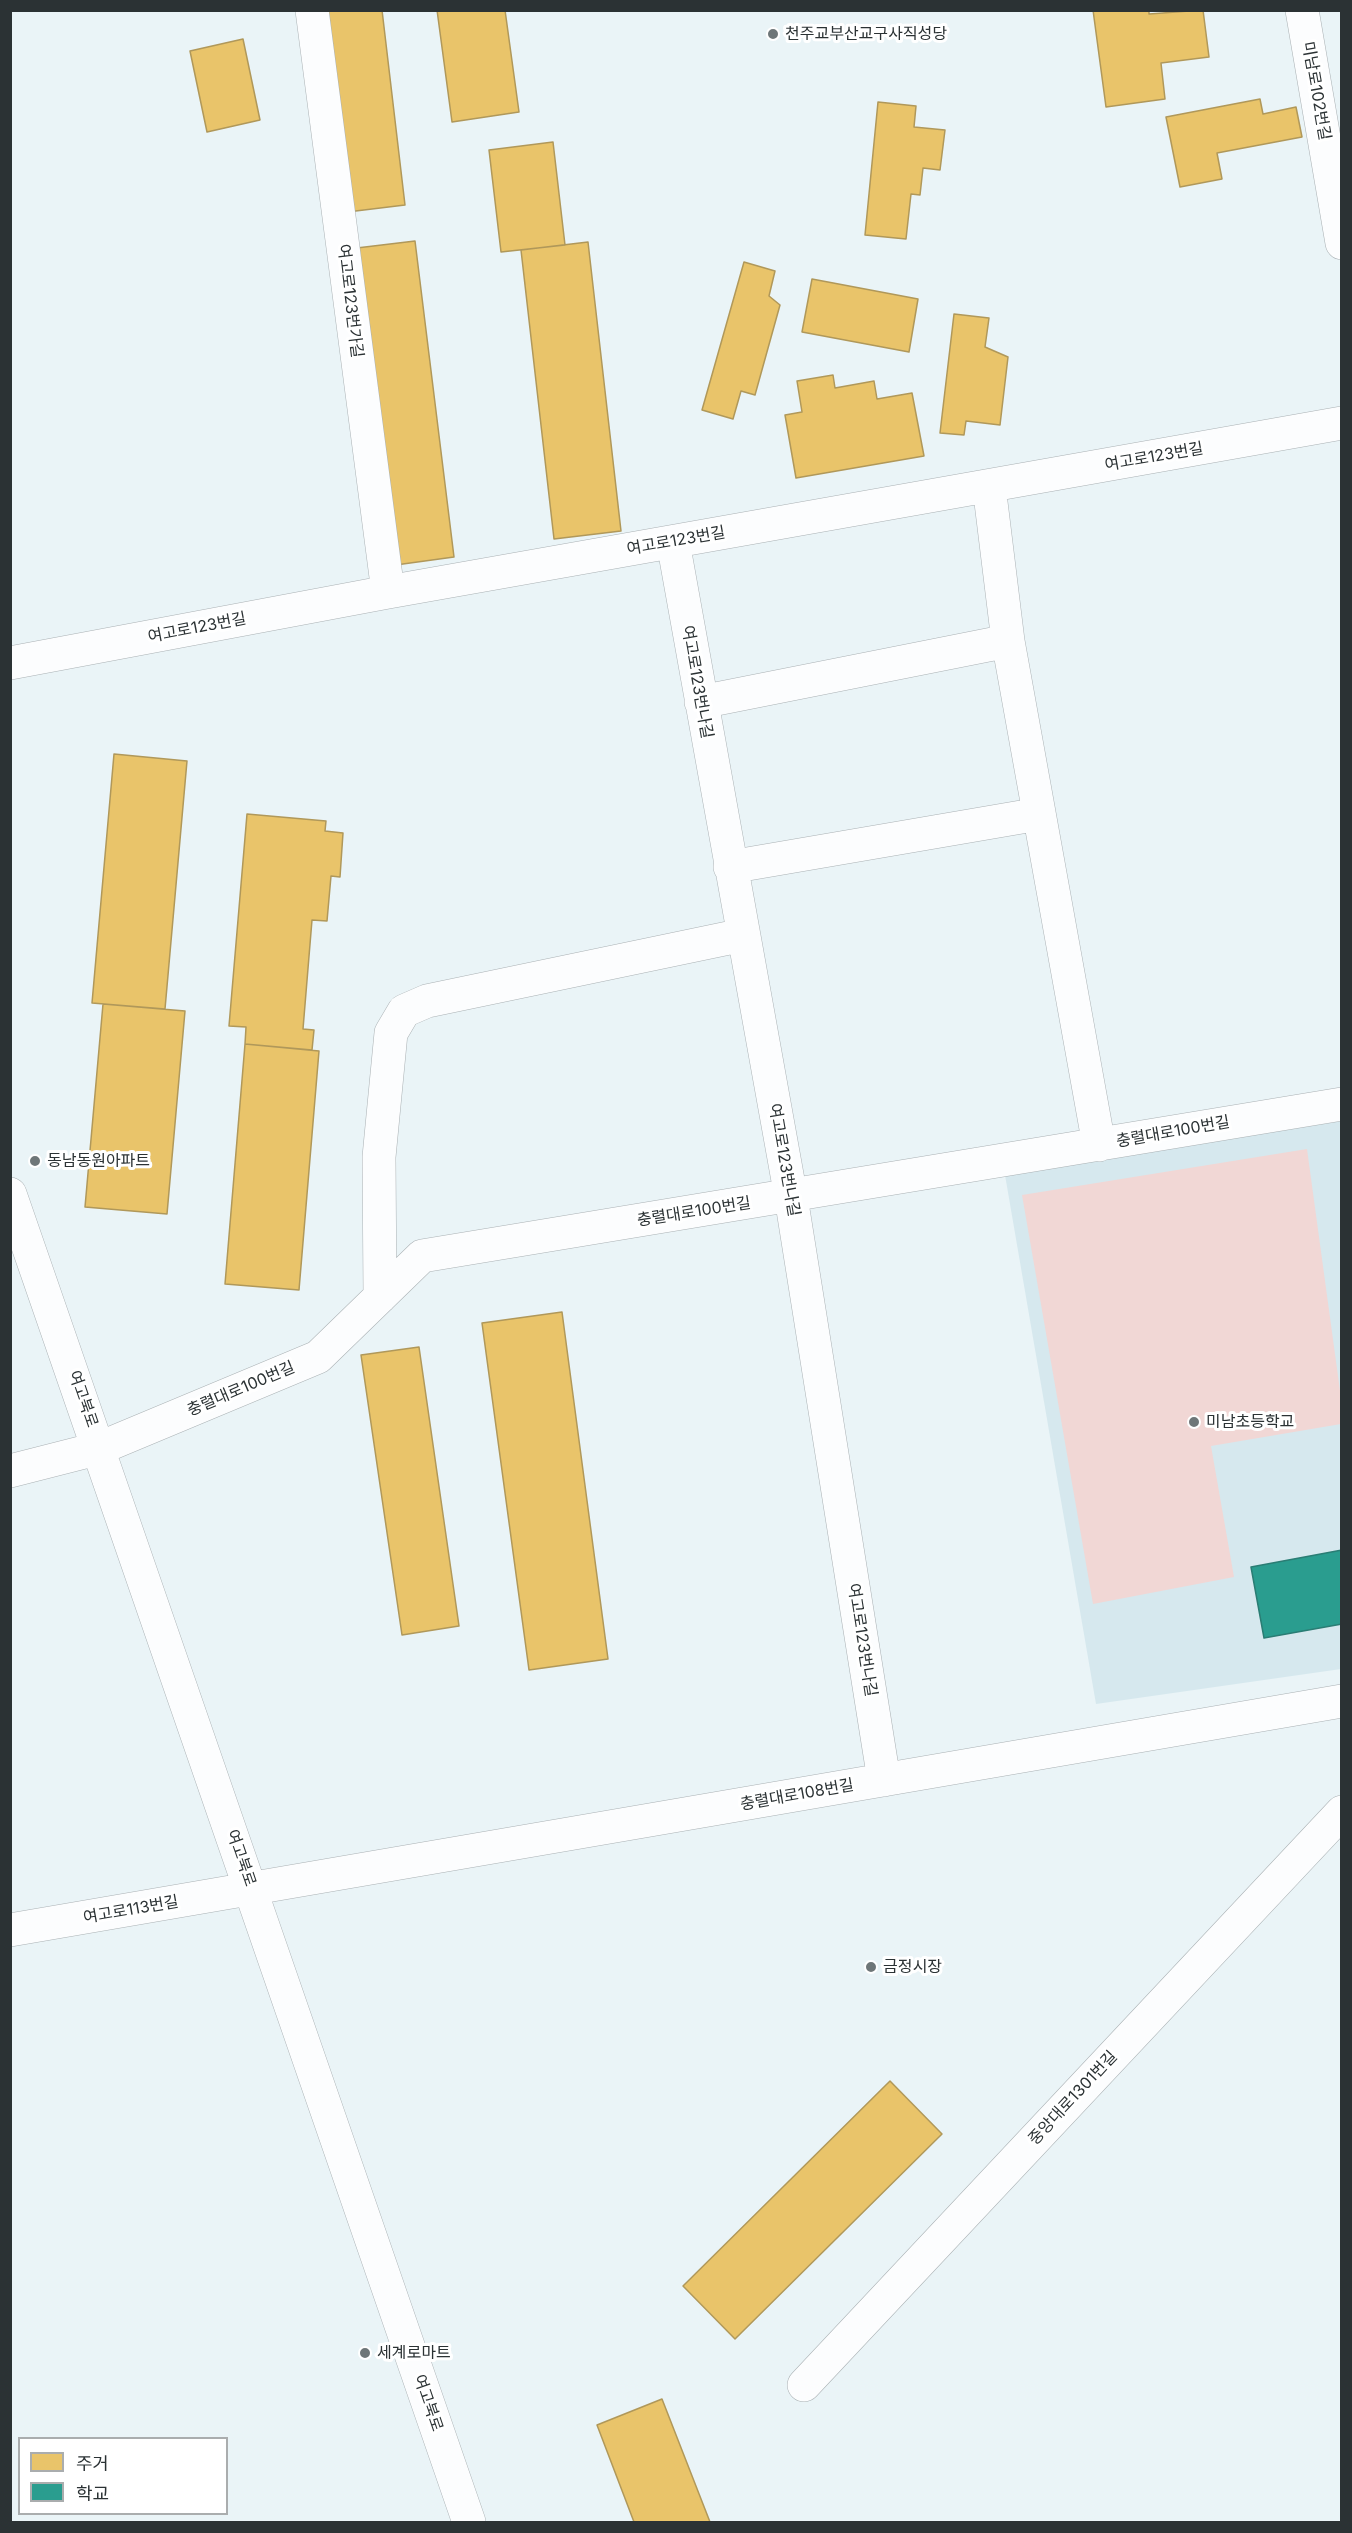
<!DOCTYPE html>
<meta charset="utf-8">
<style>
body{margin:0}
#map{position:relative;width:1352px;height:2533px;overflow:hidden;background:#eaf4f7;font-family:Inter,"Noto Sans KR",sans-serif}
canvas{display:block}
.frame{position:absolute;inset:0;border:12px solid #2b3234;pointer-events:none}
.legend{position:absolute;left:18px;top:2437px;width:210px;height:78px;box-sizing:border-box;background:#fff;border:2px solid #aaadae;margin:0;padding:8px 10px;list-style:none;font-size:18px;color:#2b3234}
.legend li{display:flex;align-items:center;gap:12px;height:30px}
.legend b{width:30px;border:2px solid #aaadae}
</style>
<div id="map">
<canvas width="1352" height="2533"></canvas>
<div class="frame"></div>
<ul class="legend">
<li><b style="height:16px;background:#e9c46a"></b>주거</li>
<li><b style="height:16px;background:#2a9d8f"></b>학교</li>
</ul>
</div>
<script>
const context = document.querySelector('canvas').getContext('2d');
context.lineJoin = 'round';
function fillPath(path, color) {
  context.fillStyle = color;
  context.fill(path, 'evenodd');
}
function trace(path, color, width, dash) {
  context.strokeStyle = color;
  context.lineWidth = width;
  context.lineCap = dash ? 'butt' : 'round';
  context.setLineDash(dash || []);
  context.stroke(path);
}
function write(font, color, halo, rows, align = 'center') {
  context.font = font + ' Inter,"Noto Sans KR",sans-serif';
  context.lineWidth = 6;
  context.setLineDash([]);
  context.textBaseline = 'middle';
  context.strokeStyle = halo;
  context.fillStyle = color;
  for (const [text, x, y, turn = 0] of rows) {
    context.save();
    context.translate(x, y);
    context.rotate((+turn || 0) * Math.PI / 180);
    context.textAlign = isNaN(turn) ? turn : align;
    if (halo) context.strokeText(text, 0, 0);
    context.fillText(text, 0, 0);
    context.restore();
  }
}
fillPath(new Path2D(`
 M1341 1121V1669L1096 1704 1005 1175Z`), '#d6e8ee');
fillPath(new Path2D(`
 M1307 1149 1341 1398V1424L1211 1446 1234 1577 1093 1604 1022 1195Z`), '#f1d7d5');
const homes = new Path2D(`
 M307 10H382L405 205 331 214Z
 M437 10H505L519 112 452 122Z
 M1093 10H1149V14L1203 10 1209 57 1161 63 1165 99 1106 107Z
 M243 39 260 120 207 132 190 51Z
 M1260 99 1263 114 1296 107 1302 137 1217 153 1222 179 1180 187 1166 117Z
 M878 102 916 106 914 127 945 130 940 170 923 168 920 195 911 194 906 239 865 235Z
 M553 142 565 245 501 252 489 150Z
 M415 241 454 557 381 567 340 250Z
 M588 242 621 531 554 539 521 250Z
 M744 262 775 271 769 296 780 305 755 395 741 391 733 419 702 410Z
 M812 279 918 299 909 352 802 332Z
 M954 314 989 318 985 347 1008 357 1000 425 966 421 964 435 940 433Z
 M833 375 835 388 874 381 877 399 912 393 924 456 796 478 785 415 802 412 797 381Z
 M114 754 187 761 165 1009 92 1003Z
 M247 814 326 821 325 831 343 833 340 877 331 876 327 921 312 920 303 1029 314 1030 312 1050 245 1044 246 1027 229 1026Z
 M103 1004 185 1011 167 1214 85 1207Z
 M245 1044 319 1051 299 1290 225 1284Z
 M562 1312 608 1659 529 1670 482 1323Z
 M419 1347 459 1626 402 1635 361 1355Z
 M890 2081 942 2134 735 2339 683 2286Z
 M662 2399 710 2522H634L597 2425Z`);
fillPath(homes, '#e9c46a');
trace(homes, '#b0985a', 1.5);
const schools = new Path2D(`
 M1342 1550V1624L1264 1638 1251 1567Z`);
fillPath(schools, '#2a9d8f');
trace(schools, '#2a7d74', 1.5);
const minor = new Path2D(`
 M312 10 388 592
 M1302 10 1342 243
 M989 486 1008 641 1099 1145
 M673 542 791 1197 884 1780
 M10 663 388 592 1342 423
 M701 702 1008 641
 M730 867 1039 814
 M10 1194 469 2522
 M380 1297 379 1157 391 1033 404 1011 427 1001 743 935
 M10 1471 100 1448 318 1357 422 1256 1342 1104
 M10 1930 1342 1701
 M804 2385 1342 1812`);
trace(minor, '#aab1b4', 34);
trace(minor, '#fcfdfe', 33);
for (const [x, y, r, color] of [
 [773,34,6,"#6e7678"],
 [35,1161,6,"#6e7678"],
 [1194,1422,6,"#6e7678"],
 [871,1967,6,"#6e7678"],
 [365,2353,6,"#6e7678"]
]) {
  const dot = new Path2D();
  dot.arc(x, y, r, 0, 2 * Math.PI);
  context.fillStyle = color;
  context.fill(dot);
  trace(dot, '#fff', 2);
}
write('16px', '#2b3234', '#fff', [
 ["천주교부산교구사직성당",785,34],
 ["동남동원아파트",47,1161],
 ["미남초등학교",1206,1422],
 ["금정시장",883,1967],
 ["세계로마트",377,2353]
], 'left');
write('16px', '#2b3234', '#fff', [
 ["미남로102번길",1316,91,80],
 ["여고로123번가길",350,301,83],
 ["여고로123번길",1154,457,-10],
 ["여고로123번길",676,541,-10],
 ["여고로123번길",197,628,-11],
 ["여고로123번나길",697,682,80],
 ["충렬대로100번길",1173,1132,-10],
 ["여고로123번나길",784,1160,80],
 ["충렬대로100번길",694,1212,-9],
 ["충렬대로100번길",241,1389,-23],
 ["여고북로",83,1399,71],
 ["여고로123번나길",862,1640,81],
 ["충렬대로108번길",797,1795,-10],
 ["여고북로",241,1858,71],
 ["여고로113번길",131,1910,-10],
 ["중앙대로1301번길",1073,2098,-47],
 ["여고북로",428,2403,71]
]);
</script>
